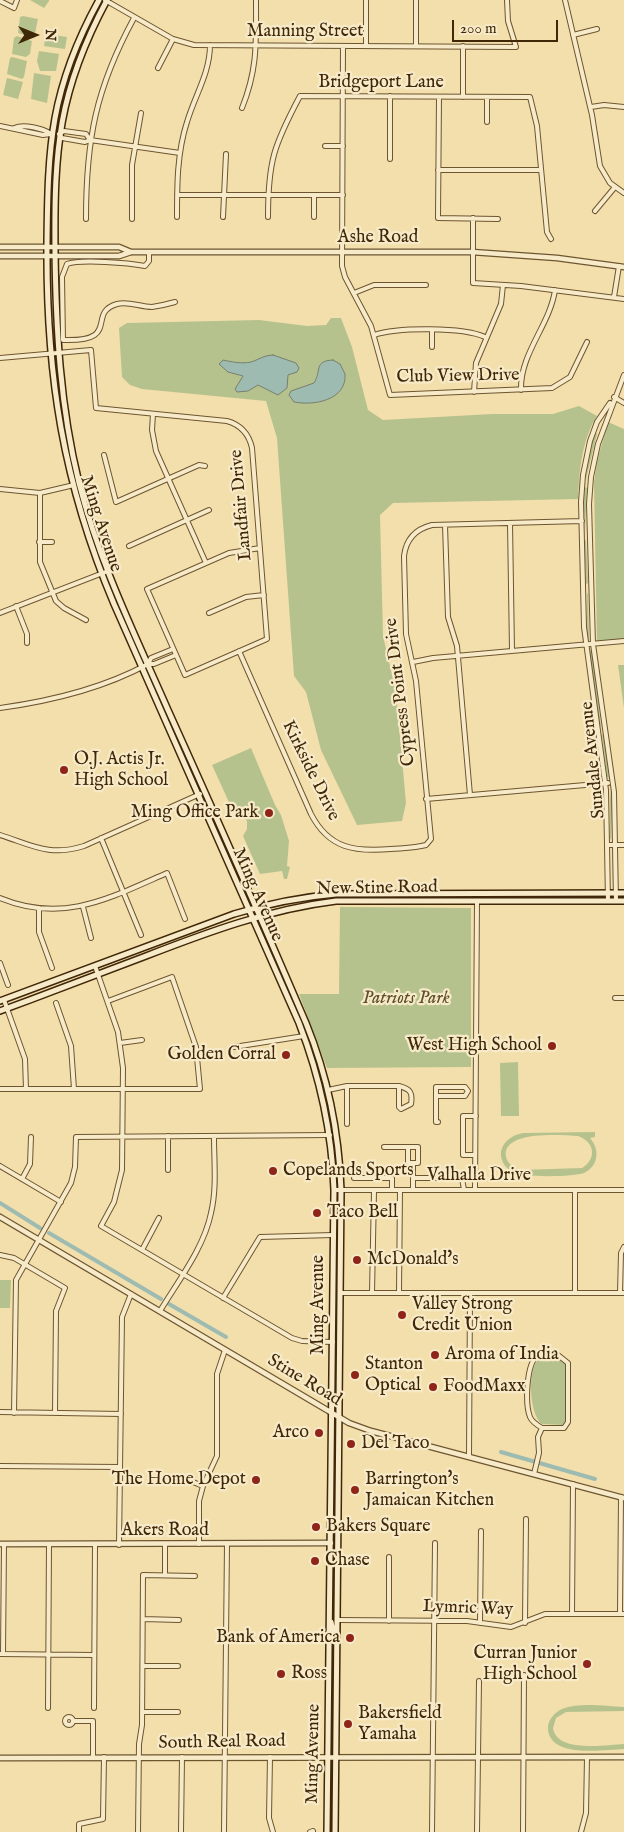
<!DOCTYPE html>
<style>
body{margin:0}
#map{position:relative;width:624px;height:1832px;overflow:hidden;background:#f3dfac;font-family:"IM FELL English",serif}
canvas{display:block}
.north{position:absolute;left:10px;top:10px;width:50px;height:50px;-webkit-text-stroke:4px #f7eac9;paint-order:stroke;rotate:90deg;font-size:14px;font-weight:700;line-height:20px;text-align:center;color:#402707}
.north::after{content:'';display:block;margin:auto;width:18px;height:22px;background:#402707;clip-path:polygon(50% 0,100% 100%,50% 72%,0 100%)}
.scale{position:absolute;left:452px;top:20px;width:106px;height:22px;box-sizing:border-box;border:2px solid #402707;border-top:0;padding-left:6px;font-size:15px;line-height:18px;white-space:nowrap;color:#402707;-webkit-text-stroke:4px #f7eac9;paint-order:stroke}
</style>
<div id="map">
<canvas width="624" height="1832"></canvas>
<div class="north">N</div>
<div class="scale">200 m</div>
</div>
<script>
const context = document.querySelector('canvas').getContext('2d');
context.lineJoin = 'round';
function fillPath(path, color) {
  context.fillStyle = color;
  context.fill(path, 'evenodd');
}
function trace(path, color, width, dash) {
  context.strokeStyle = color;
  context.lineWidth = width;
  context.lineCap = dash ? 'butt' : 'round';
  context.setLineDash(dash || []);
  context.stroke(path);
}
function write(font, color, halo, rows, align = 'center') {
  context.font = font + ' "IM FELL English",serif';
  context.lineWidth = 4.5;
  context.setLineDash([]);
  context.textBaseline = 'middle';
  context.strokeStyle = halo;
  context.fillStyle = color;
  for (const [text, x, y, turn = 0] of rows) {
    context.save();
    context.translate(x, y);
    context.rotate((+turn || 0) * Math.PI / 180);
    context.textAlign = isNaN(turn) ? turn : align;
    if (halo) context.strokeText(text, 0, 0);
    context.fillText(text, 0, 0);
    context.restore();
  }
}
fillPath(new Path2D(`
 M30 0H49V1L44 8Z
 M23 16 38 19 34 38 18 33 20 17Z
 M46 34 67 37 65 49 44 46Z
 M17 36 32 41 30 54 26 57 12 54 14 38Z
 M39 51 59 54 56 71H40L37 61Z
 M12 57 27 61 24 77 22 79 7 74 10 58Z
 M34 73 51 76 47 103 31 99Z
 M7 78 23 82 18 99 3 95Z
 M331 318H341L352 347 368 410 383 420 492 414H553L579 406 597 416C582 439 579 472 578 499L393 503 380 515 383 636 396 692 406 803 402 821 357 825 321 750 306 692 294 676 277 438 266 401 142 389 130 385 122 377 119 328 127 323 259 320 307 326 326 325Z
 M608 422 624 429V640L597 643 594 482 597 461Z
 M595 432 597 434 586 479 584 476Z
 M585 487 587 488 585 532 583 488Z
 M586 540 588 583 586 584 584 541Z
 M587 593 588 594 589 640 587 638Z
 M588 651H592L601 726 599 725Z
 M618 665H624V708Z
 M602 734 604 735 609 778 607 777Z
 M251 748 275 805 281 815 289 841 287 866 290 867 287 879H284L282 871 260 874 243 836 247 829V821L240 814 233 811 212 765Z
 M610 788 612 805 611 840 610 838Z
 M340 907 471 908V1067L327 1068 299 994H339Z
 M518 1062 519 1116H501L500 1063Z
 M595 1132V1137L590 1138C600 1149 599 1166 584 1173 573 1177 520 1178 511 1171 504 1167 500 1159 501 1151 504 1140 513 1135 523 1133ZM578 1136C595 1142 597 1159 582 1168L520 1170C513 1167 508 1164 506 1157 501 1130 562 1135 578 1136Z
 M0 1280H11L10 1308H0Z
 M539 1359H559L565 1363V1421L562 1425 542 1424C529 1415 527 1368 539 1359Z
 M624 1707V1711L566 1712 556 1718 553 1728C557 1753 604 1745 624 1744V1749C604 1750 546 1759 548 1726 549 1719 555 1712 562 1709 579 1702 606 1706 624 1707Z`), '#b6c28d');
const water = new Path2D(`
 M273 355 296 363 299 368 297 372 288 375 287 388 278 395 258 385 248 391 237 392 235 389 243 376 228 372 219 364 223 360C232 362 242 364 251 362 258 360 264 355 273 355Z
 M333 360 340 364 345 374C347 400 314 406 294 402L289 395 291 391 314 383C322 371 313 361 333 360Z`);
fillPath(water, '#9dbbb1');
trace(water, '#78806d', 1);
trace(new Path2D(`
 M0 1203 40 1228
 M49 1233 161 1299
 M169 1304 226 1337
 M501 1452 595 1479`), '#9dbbb1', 4);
const minor = new Path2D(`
 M105 0 173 39 194 45 516 47 508 21 507 0
 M416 0V46
 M565 0 592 115 600 166 610 183 624 193
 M0 1 14 8 17 0
 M573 35 597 29
 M343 46 342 266 345 277 371 326 390 395 552 388 570 377 587 342
 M366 46V0
 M463 46V97
 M158 68 173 39
 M439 97 438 218 498 219
 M591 107 604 105 624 107
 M242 108C258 68 256 42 256 0
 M487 122V97
 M0 126 43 135 51 134
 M14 128C24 124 42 128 51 134
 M90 140 86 134 64 131 59 134 62 138 85 142 90 140 180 153
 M325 146H343
 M390 159V96
 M438 170H541
 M177 195H343
 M314 195V217
 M595 211 615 187
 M177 217C177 185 177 153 187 122 195 95 210 73 210 45
 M223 217 226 154
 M268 217C268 161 274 145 300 96L530 97 537 126 547 232 551 239
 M473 218V283L521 286 624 299
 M86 219C86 139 96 88 134 18
 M132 219V165L141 113
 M149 252V261L145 266C129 263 81 259 67 264L62 277 63 340C122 342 86 313 117 304 129 301 140 307 152 307 159 306 168 304 175 302
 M354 293 374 285H426
 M614 297 619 266
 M432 331V347
 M374 335C398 327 463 327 485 337
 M0 358 91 350 96 408 227 421C241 425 249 434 252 448L267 639 185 675 147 589 229 553 260 548
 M521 390C520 353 550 325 555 290
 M474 392 476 363 501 304 503 285
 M614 397 624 403
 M153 414 152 430 156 451 206 563
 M104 455 116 502 199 465 205 466
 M0 489 40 493 74 485
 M40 493V562L56 601 64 608 86 620
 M510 523 512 651
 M445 525 448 617 457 646 470 795
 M39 542H52
 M129 546 209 510
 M16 606 27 634V643
 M0 613 108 571
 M209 613 246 597 264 595
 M239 651 311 814C329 849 355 852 391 849 403 848 415 848 426 845L431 839 416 681 406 634 404 556C406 539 416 529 432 525L582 521
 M413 662 433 658 624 641
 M148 664 151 658 173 649
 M0 708C51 701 102 689 148 664H154L176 655
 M426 799 608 783
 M0 835C32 845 49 857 84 846L200 794
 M101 838 141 935
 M608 845H624
 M0 898C63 924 110 898 167 873L185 919
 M608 901 606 790 584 627 581 502 583 475 590 441 597 422 610 403
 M616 901 614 792 593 644 589 504 591 477 598 444 624 375
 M83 907 91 938
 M39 908V932L52 968
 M0 963 8 985
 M95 966 118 1032 123 1068 122 1170 114 1202 101 1226 292 1338 302 1341 333 1342
 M615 998H624
 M4 1000 25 1059 26 1089
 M56 1003 71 1046 74 1089
 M120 1043 142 1040
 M234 1047 304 1036
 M347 1086V1124
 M399 1086C410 1089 413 1092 411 1104L401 1109 399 1107Z
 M0 1089H200L196 1047 172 977 108 1001
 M328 1090 347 1086H399
 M436 1096H465L468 1091 465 1087H436V1122H438
 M168 1136V1170
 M384 1147H418V1163H408V1147
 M475 1155H463V1116H476
 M413 1163V1190
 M0 1166 61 1202
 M354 1178H392V1190
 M413 1178H462L464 1190
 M22 1179 30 1164 31 1137
 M334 1190H624
 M475 1190 477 901
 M575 1190V1293
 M142 1250 159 1218
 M0 1255 14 1258 65 1288 56 1311 55 1413
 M341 1293H624
 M372 1293 374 1191
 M399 1293 400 1190
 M620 1293 621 1253 624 1247
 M223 1298 260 1237 333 1235
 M160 1311C178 1281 204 1248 211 1213 217 1188 214 1162 214 1136
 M538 1355H558L568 1363V1422L564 1428H542C537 1425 532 1422 530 1417 525 1404 526 1363 538 1355Z
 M0 1412 121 1414
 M14 1413 16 1280 71 1183 75 1167 76 1137 330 1135
 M469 1457 470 1293
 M0 1466 120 1467
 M534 1474 539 1453 538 1437 542 1428
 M180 1477 203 1486
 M199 1544V1501L203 1486 217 1456V1374L225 1350
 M119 1545 122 1317 131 1294
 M165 1575V1544
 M572 1614 573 1484
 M620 1614 621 1497
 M143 1619 179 1620
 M338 1620 467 1621 511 1627 545 1614H624
 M389 1621V1557
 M480 1623 481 1531
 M525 1623 526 1519
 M0 1654 94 1655
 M3 1654 4 1544
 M143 1666H178
 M48 1708 49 1544
 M94 1708 95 1545
 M142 1712H178
 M65 1721a4 4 0 1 1 8 0a4 4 0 1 1-8 0Z
 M73 1721H93V1757
 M270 1757 269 1818 273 1832
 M79 1832V1824L103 1819 104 1757
 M138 1832 139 1744 142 1725 143 1575 195 1576
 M181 1832 182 1757
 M224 1832 227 1544
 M310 1832 313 1831
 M432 1832 435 1543
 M477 1832 479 1681
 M523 1832 524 1675
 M581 1832 586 1813 587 1757`);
const tertiary = new Path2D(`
 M0 247H119L131 252
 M0 256H119L131 252H472L557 258 624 267
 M0 1217 349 1423 371 1431 624 1498
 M0 1544 331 1543
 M0 1758 624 1757`);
const secondary = new Path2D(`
 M99 0C50 89 48 145 47 244 46 375 63 483 114 604L299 1023C320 1077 332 1132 334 1190L327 1832
 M107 0C58 91 54 150 55 251 56 330 60 406 79 483 99 562 135 635 168 710 215 814 261 918 306 1023 328 1077 339 1132 341 1190L335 1832
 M0 1001 234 914C267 904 301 897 336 894L624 893
 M0 1011C49 993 98 974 146 956 208 932 270 909 336 901H624
 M331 1622 335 1640`);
trace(minor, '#6d5530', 6);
trace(tertiary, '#6d5530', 7);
trace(secondary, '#402707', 8);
trace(minor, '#f7eac9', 4);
trace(tertiary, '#f7eac9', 4.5);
trace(secondary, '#f7eac9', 5);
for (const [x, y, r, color] of [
 [64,770,5,"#8f2418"],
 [269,813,5,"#8f2418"],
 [552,1046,5,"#8f2418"],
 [286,1055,5,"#8f2418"],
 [273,1171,5,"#8f2418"],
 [317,1213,5,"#8f2418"],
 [357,1260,5,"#8f2418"],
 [402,1315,5,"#8f2418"],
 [435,1355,5,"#8f2418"],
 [355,1375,5,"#8f2418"],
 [433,1387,5,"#8f2418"],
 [319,1433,5,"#8f2418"],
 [351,1444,5,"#8f2418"],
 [256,1480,5,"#8f2418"],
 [355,1490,5,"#8f2418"],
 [316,1527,5,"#8f2418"],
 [315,1561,5,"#8f2418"],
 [350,1638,5,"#8f2418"],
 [587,1664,5,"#8f2418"],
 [281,1674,5,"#8f2418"],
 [348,1724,5,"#8f2418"]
]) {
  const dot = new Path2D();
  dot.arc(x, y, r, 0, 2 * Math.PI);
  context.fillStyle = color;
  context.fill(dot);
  trace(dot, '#f7eac9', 2);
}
write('18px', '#402707', '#f7eac9', [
 ["Manning Street",305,32],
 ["Bridgeport Lane",381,83],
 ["Ashe Road",378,238],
 ["Club View Drive",458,377,-1],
 ["Landfair Drive",242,505,-95],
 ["Ming Avenue",100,524,72],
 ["Cypress Point Drive",401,692,-97],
 ["Sundale Avenue",594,760,-96],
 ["Kirkside Drive",310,771,64],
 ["New Stine Road",377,889,-1],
 ["Ming Avenue",257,895,66],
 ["Valhalla Drive",479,1176],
 ["Ming Avenue",319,1305,-90],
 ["Stine Road",304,1381,31],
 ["Akers Road",165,1531],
 ["Lymric Way",468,1609,2],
 ["South Real Road",222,1743,-1],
 ["Ming Avenue",314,1754,-89]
]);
write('18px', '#402707', '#f7eac9', [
 ["O.J. Actis Jr.",74,760],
 ["High School",74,781],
 ["Ming Office Park",259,813,"right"],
 ["West High School",542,1046,"right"],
 ["Golden Corral",276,1055,"right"],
 ["Copelands Sports",283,1171],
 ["Taco Bell",327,1213],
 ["McDonald's",367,1260],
 ["Valley Strong",412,1305],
 ["Credit Union",412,1326],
 ["Aroma of India",445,1355],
 ["Stanton",365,1365],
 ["Optical",365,1386],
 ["FoodMaxx",443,1387],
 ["Arco",309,1433,"right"],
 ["Del Taco",361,1444],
 ["The Home Depot",246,1480,"right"],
 ["Barrington's",365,1480],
 ["Jamaican Kitchen",365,1501],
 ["Bakers Square",326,1527],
 ["Chase",325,1561],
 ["Bank of America",340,1638,"right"],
 ["Curran Junior",577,1654,"right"],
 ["High School",577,1675,"right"],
 ["Ross",291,1674],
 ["Bakersfield",358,1714],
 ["Yamaha",358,1735]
], 'left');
write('italic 18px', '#5e4e28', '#f7eac9', [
 ["Patriots Park",406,999]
]);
</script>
